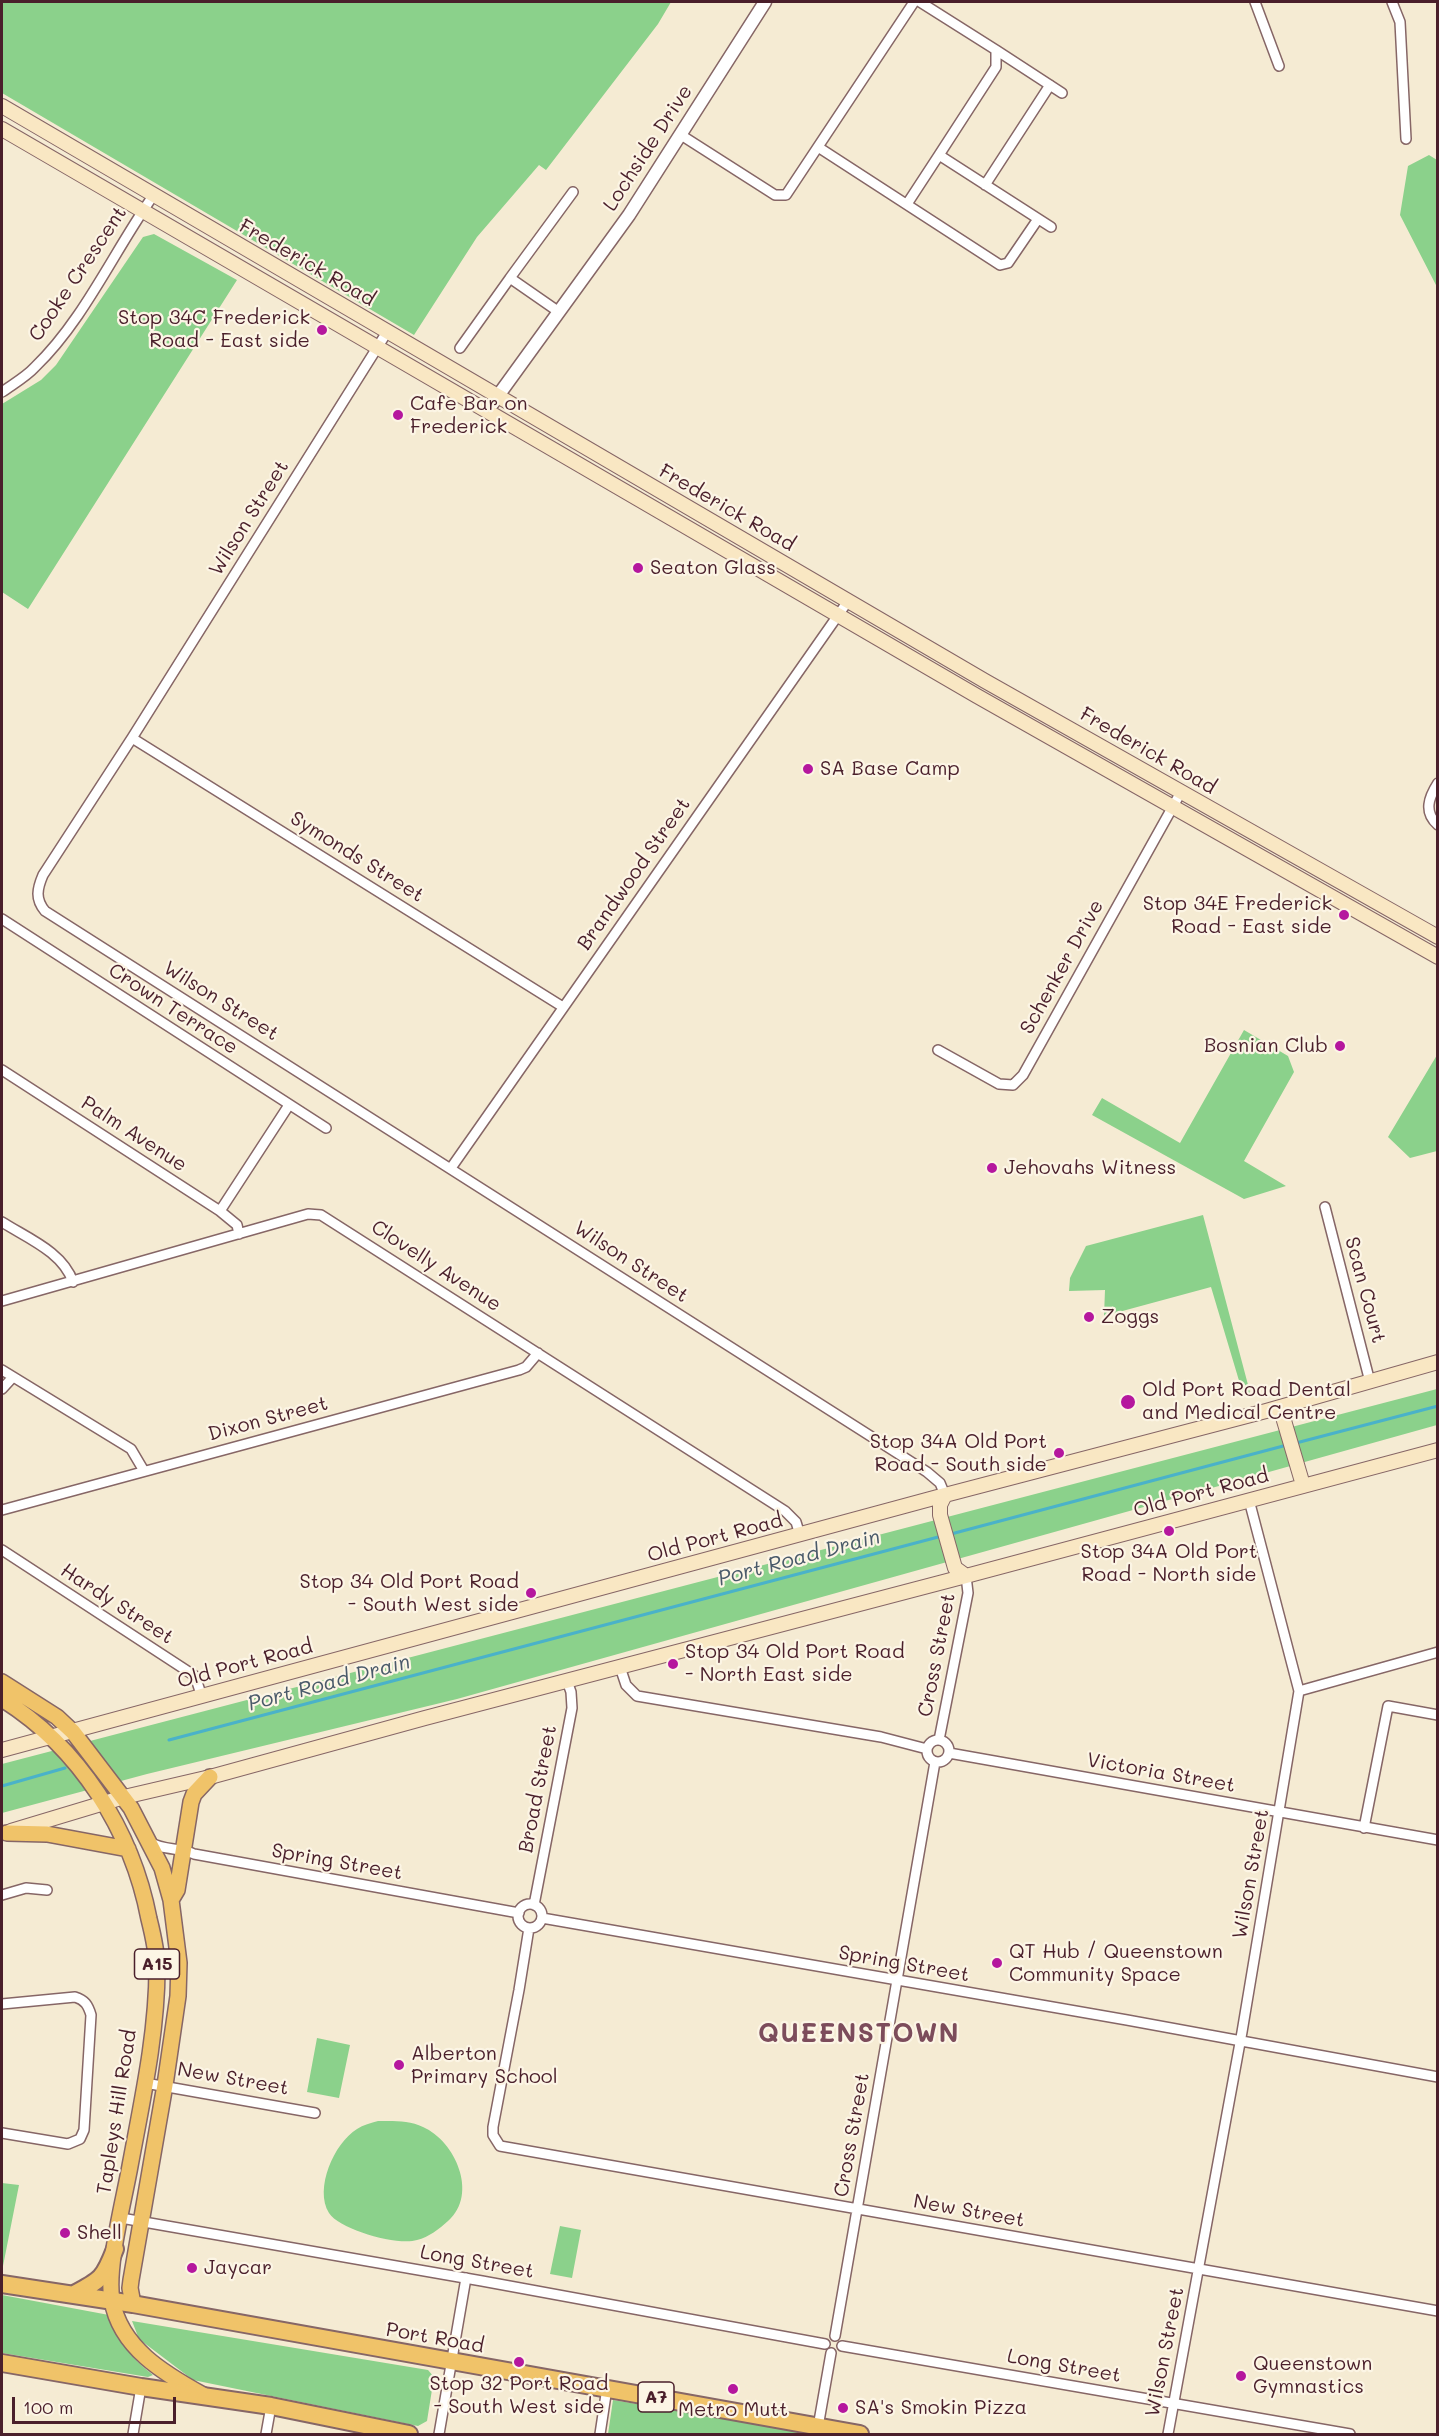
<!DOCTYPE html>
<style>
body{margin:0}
#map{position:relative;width:1439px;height:2436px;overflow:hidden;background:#f5ebd3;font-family:Mali,sans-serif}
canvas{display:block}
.frame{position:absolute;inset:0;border:3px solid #4a1f2b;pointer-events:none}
.scale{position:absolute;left:12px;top:2397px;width:164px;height:27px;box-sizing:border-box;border:3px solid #4a1f2b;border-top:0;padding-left:8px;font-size:18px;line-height:21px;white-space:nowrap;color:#4a1f2b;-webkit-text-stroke:4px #fcf5e5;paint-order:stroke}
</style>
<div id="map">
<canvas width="1439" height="2436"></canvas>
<div class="frame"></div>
<div class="scale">100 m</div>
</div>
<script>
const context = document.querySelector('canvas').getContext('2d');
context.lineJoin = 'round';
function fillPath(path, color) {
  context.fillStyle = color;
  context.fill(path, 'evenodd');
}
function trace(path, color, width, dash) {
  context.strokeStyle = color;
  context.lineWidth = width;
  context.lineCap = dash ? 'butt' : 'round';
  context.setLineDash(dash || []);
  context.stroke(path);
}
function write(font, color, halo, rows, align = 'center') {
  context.font = font + ' Mali,sans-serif';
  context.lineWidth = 4.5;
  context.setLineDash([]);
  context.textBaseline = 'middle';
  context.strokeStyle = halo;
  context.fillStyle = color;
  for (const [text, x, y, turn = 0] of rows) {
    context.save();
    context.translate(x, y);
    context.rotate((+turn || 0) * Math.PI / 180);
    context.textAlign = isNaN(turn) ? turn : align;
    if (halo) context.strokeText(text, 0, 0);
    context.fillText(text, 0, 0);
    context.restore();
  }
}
fillPath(new Path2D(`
 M2 2H671L658 24 546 170 539 165 477 237 414 335 2 93Z
 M1429 155 1437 160V287L1400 215 1408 166Z
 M154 234 237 280 28 609 2 592V404L41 380 56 365 143 237Z
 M1244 1030 1288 1056 1294 1072 1244 1161 1286 1186 1244 1199 1092 1115 1102 1098 1180 1143Z
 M1437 1055V1151L1410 1158 1388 1137Z
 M1203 1215 1247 1381 1250 1393 1243 1394 1211 1287 1104 1316 1105 1290 1069 1291 1070 1278 1086 1246Z
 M1437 1389V1425L457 1699 147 1774 2 1813V1764Z
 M317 2038 350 2045 339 2098 307 2092Z
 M378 2121C393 2121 409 2120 423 2127 455 2141 479 2194 448 2221 439 2229 429 2237 417 2240 398 2246 340 2230 329 2213 314 2189 334 2143 357 2129 363 2125 371 2123 378 2121Z
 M2 2183 19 2185 3 2266 2 2265Z
 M560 2226 581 2230 572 2278 550 2274Z
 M2 2295 109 2315C122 2345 128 2355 153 2375L148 2377 2 2353Z
 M132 2321 428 2370 434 2377 427 2421 418 2426 193 2380 139 2339Z
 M613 2400 803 2432 802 2434H608Z`), '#8bd18b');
trace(new Path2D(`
 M1296 1443 1438 1406
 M951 1534 1287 1445
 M169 1740 942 1536
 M2 1786 65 1768`), '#4ab2c9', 3);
const minor = new Path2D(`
 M920 2 996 50V67L939 155 1051 227
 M1255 2 1279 66
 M1392 2 1400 22 1406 139
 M996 50 1062 93
 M681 135 775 195H786L914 2
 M818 147 1000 265 1008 263 1038 219
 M985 185 1050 85
 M907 204 939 155
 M510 278 573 192
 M387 332 132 738 43 875C37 889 35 899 45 911L927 1472 940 1483 945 1495
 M460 348 510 278 559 312
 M2 392C13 384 26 377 35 367 84 320 114 251 153 196
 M132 738 563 1007
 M1438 783C1429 797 1423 812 1438 825
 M2 919 326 1128
 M938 1050 999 1084 1013 1085 1023 1075 1181 792
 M2 1070 220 1211 237 1225 239 1234
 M451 1168 848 601
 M1325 1207 1370 1382
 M220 1211 289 1105
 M2 1222C27 1238 63 1252 73 1282
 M2 1301 308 1214 321 1215 785 1511 796 1522 800 1535
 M2 1370 131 1449 144 1471
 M2 1389 13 1377
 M2 1510 519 1370 526 1367 538 1353
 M2 1550 195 1676 202 1697
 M620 1667 626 1685 637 1696 881 1737 927 1749
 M1299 1691 1438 1652
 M927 1751a11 11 0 1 1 22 0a11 11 0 1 1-22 0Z
 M939 1740 968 1593 966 1576
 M949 1753 1438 1840
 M1364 1828 1388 1706 1438 1715
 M150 1842C163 1851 180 1847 194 1854L519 1913
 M2 1895 26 1888 47 1890
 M518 1916a12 12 0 1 1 24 0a12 12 0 1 1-24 0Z
 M534 1905 572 1708 571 1692 567 1681
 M542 1918 1127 2020 1438 2077
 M529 1928 519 1990 493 2127V2135L500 2146 1438 2311
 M2 2004 75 1997C85 2000 88 2005 91 2015L84 2130 80 2139 68 2144 2 2133
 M145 2083 315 2113
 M121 2218 482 2281 825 2344
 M835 2336 935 1762
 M842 2346 1350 2434
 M818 2427 831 2353
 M133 2434 141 2387
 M266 2434 271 2406
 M439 2434 466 2278
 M600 2434 607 2388
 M1168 2434 1242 2032 1299 1691 1249 1500`);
const tertiary = new Path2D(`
 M487 411 629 215 765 2`);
const secondary = new Path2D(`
 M2 106 985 681 1438 937
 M2 129 977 696 1438 957
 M1280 1407 1303 1485
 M945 1495 940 1505V1515L955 1568 966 1576
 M2 1750 945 1495 1266 1411 1438 1362
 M11 1831 124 1797 210 1777 425 1718 966 1576 1438 1450`);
const primary = new Path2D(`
 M2 1682 57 1717 73 1732 131 1808 162 1868 171 1900 179 1963 178 1996 165 2085 131 2280 130 2288 133 2304
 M2 1699C79 1747 132 1830 149 1919 153 1935 157 1952 157 1968 157 2034 142 2101 130 2166 124 2200 106 2268 112 2300 120 2348 165 2374 203 2395
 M7 1833 47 1834 128 1849
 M171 1900 177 1890 191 1802 194 1794 210 1777`);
const trunk = new Path2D(`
 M2 2284 133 2304 860 2434
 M74 2294C101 2280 104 2278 115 2249
 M2 2363 141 2387 271 2406 409 2434`);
trace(minor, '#866666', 12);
trace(tertiary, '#866666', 15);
trace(secondary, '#866666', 16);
trace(primary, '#866666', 18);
trace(trunk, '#866666', 20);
trace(minor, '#fff', 9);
trace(tertiary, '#fff', 12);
trace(secondary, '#f9e7c3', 14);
trace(primary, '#f0c369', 15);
trace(trunk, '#f0c369', 16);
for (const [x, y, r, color] of [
 [322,330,6,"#b5179e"],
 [398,415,6,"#b5179e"],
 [638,568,6,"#b5179e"],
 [808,769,6,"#b5179e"],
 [1344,915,6,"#b5179e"],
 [1340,1046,6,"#b5179e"],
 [992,1168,6,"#b5179e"],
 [1089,1317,6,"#b5179e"],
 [1128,1402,8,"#b5179e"],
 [1059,1453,6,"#b5179e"],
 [1169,1531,6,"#b5179e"],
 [531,1593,6,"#b5179e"],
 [673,1664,6,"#b5179e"],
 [997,1963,6,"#b5179e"],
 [399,2065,6,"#b5179e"],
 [65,2233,6,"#b5179e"],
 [192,2268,6,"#b5179e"],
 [519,2362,6,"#b5179e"],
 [1241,2376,6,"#b5179e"],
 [733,2389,6,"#b5179e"],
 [843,2408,6,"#b5179e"]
]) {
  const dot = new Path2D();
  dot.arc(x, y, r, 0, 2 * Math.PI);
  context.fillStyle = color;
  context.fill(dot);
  trace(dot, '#fcf5e5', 2);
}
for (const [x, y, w] of [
 [157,1964,45],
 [656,2397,36]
]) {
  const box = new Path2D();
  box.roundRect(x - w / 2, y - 15, w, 30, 4.5);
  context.fillStyle = '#fcf5e5';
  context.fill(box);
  trace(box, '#4a1f2b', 1.5);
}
write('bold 18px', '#4a1f2b', null, [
 ["A15",157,1964],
 ["A7",656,2397]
]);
write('20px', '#4a1f2b', '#fcf5e5', [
 ["Lochside Drive",648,148,-57],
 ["Frederick Road",307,263,30],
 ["Cooke Crescent",78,274,-56],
 ["Frederick Road",727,508,30],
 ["Wilson Street",249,518,-58],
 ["Frederick Road",1148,751,30],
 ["Symonds Street",357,857,32],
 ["Brandwood Street",634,874,-55],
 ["Schenker Drive",1062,967,-61],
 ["Wilson Street",221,1001,32],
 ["Crown Terrace",173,1009,33],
 ["Palm Avenue",134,1134,33],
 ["Wilson Street",631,1262,33],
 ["Clovelly Avenue",436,1266,33],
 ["Scan Court",1365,1290,75],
 ["Dixon Street",268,1419,-15],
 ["Old Port Road",1201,1493,-15],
 ["Old Port Road",715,1538,-15],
 ["Hardy Street",117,1604,33],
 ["Cross Street",937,1655,-79],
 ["Old Port Road",245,1664,-15],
 ["Victoria Street",1161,1773,10],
 ["Broad Street",538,1789,-79],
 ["Spring Street",337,1862,10],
 ["Wilson Street",1251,1874,-80],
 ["Spring Street",904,1964,10],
 ["New Street",233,2079,10],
 ["Tapleys Hill Road",117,2112,-81],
 ["Cross Street",852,2135,-80],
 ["New Street",969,2211,10],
 ["Long Street",477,2262,10],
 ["Port Road",435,2338,10],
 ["Wilson Street",1165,2352,-79],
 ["Long Street",1064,2366,10]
]);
write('20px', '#4a1f2b', '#fcf5e5', [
 ["Stop 34C Frederick",310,318,"right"],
 ["Road - East side",310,341,"right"],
 ["Cafe Bar on",410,404],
 ["Frederick",410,427],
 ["Seaton Glass",650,568],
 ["SA Base Camp",820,769],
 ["Stop 34E Frederick",1332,904,"right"],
 ["Road - East side",1332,927,"right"],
 ["Bosnian Club",1328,1046,"right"],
 ["Jehovahs Witness",1004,1168],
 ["Zoggs",1101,1317],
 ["Old Port Road Dental",1142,1390],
 ["and Medical Centre",1142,1413],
 ["Stop 34A Old Port",1047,1442,"right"],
 ["Road - South side",1047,1465,"right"],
 ["Stop 34A Old Port",1169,1552,"center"],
 ["Road - North side",1169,1575,"center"],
 ["Stop 34 Old Port Road",519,1582,"right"],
 ["- South West side",519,1605,"right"],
 ["Stop 34 Old Port Road",685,1652],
 ["- North East side",685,1675],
 ["QT Hub / Queenstown",1009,1952],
 ["Community Space",1009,1975],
 ["Alberton",411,2054],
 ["Primary School",411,2077],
 ["Shell",77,2233],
 ["Jaycar",204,2268],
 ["Queenstown",1253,2364],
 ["Gymnastics",1253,2387],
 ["Stop 32 Port Road",519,2384,"center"],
 ["- South West side",519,2407,"center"],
 ["SA's Smokin Pizza",855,2408],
 ["Metro Mutt",733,2410,"center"]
], 'left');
write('italic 21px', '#4a5a6a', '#fcf5e5', [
 ["Port Road Drain",799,1558,-15],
 ["Port Road Drain",329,1683,-15]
]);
context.letterSpacing = '1.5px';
write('bold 26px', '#7c4c5b', '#fcf5e5', [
 ["QUEENSTOWN",859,2034]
]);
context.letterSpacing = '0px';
</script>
